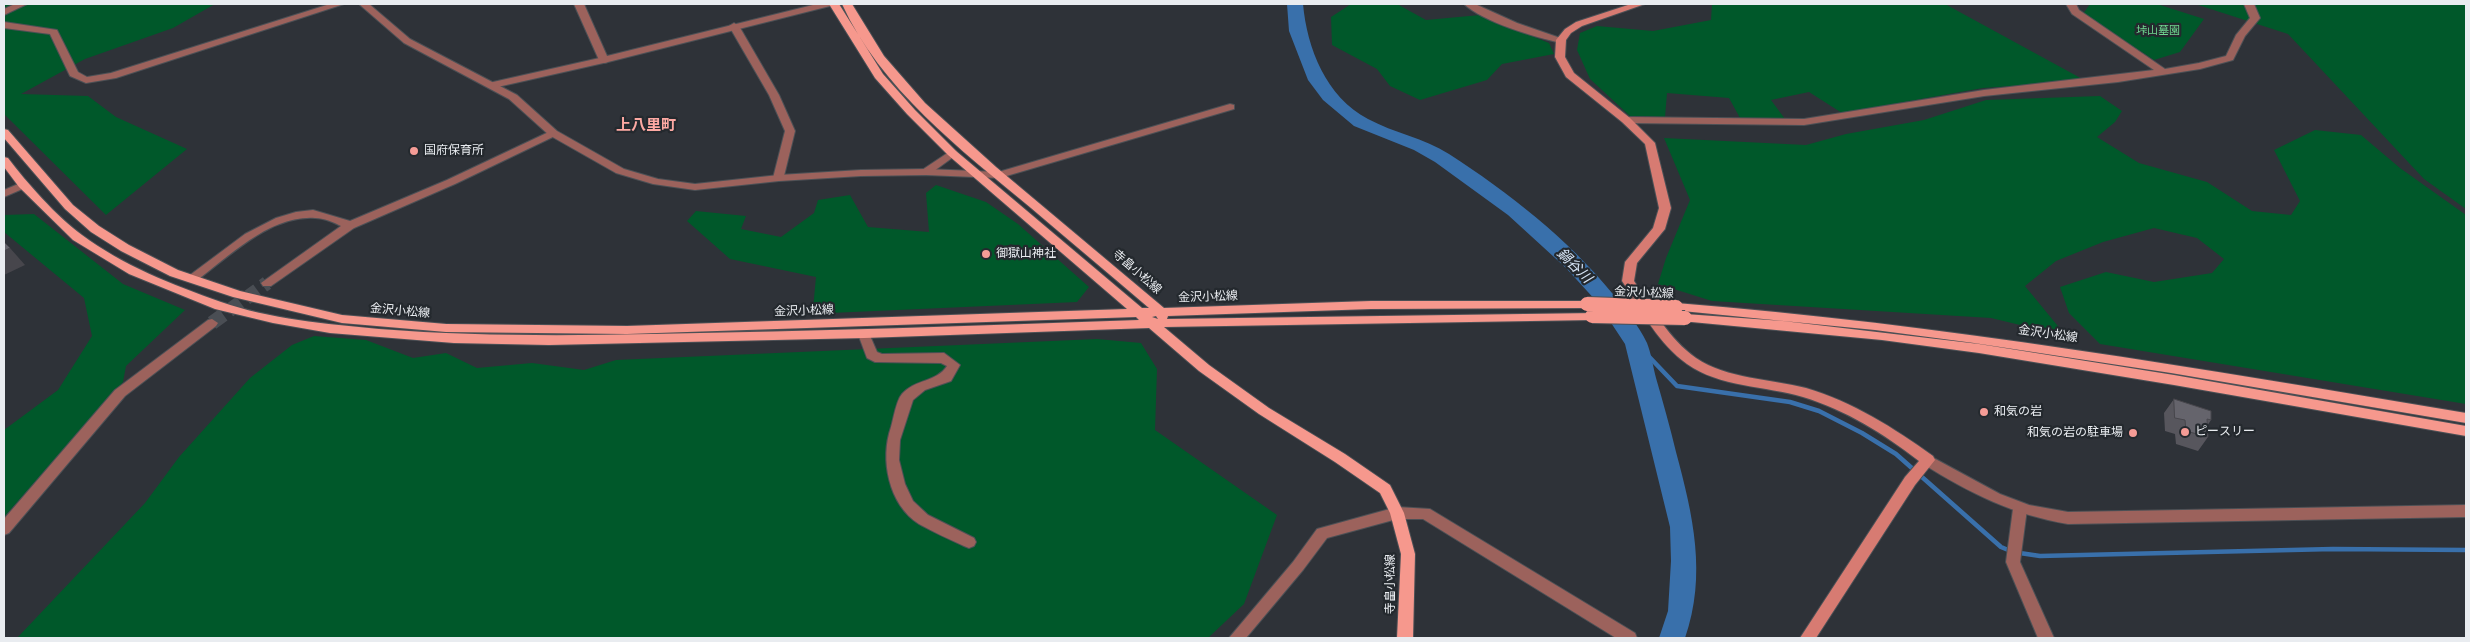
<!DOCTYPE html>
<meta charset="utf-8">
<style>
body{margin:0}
#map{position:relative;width:2470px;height:642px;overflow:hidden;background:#2e3238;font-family:"Noto Sans",sans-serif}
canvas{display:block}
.frame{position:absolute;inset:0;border:5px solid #e9ecf0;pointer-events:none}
</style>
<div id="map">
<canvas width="2470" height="642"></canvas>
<div class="frame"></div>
</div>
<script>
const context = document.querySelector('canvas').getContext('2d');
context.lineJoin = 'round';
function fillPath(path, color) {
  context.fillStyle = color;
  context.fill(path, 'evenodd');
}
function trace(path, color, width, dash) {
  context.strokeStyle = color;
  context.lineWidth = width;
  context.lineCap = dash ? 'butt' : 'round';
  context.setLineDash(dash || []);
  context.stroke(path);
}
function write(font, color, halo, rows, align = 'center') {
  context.font = font + ' "Noto Sans","Noto Sans JP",sans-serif';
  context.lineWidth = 4.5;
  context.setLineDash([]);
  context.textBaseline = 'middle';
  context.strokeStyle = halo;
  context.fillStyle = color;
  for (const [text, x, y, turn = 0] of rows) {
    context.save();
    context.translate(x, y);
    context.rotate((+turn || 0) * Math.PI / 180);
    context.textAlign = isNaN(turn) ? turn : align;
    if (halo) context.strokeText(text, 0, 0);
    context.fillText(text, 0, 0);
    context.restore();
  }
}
fillPath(new Path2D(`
 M4 4H215L173 28 85 59 21 94 88 96 116 117 187 149 106 215 4 114Z
 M1351 4H1397L1426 20 1480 15 1549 43 1554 54 1502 64 1487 80 1420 100 1390 86 1377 69 1332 45 1331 17Z
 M1712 4H1945L2086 81 1983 88 1842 113 1809 92 1771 100 1785 119 1740 118 1729 98 1667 93 1665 117 1630 116 1590 79 1577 50 1580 33 1597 26 1653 31 1711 20Z
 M2090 4H2157L2204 19 2180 52 2154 60 2083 14Z
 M2195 4H2466V209L2424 179 2288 34Z
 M2100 96 2122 111 2115 122 2097 137 2139 163 2207 182 2252 211 2291 215 2300 201 2274 150 2315 130 2361 135 2400 168 2466 215V404L2100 344 2069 313 2060 287 2106 272 2154 282 2212 273 2224 259 2197 238 2154 228 2103 242 2056 261 2025 286 2066 336 1991 318 1712 301 1658 284 1666 258 1690 200 1664 138 1806 145 1846 134 1924 120 1986 100Z
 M936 185 986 202 1018 224 1089 287 1077 302 830 313 813 309 816 277 730 259 687 221 696 211 746 216 741 229 781 237 814 213 818 200 850 195 868 227 929 232 926 193Z
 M34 214 123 284 185 310 126 366 123 382 4 517V430L58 390 92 336 84 298 4 232V215Z
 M314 336 366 340 413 358 446 353 477 368 532 363 584 370 616 360 1097 339 1141 343 1157 369 1155 430 1277 515 1244 604 1208 638H17L145 503 179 457 250 378 292 345Z`), '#00582a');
trace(new Path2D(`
 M1636 343 1677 386 1790 402 1819 411 1862 433 1896 454 2001 547 2013 552 2040 556 2333 549 2466 550`), '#3970ab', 4.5);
fillPath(new Path2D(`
 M1287 4H1303C1307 48 1326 97 1368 119 1394 133 1424 138 1449 154 1508 192 1568 239 1612 293 1624 307 1639 326 1647 343 1651 353 1653 366 1656 378 1663 402 1670 427 1676 452 1693 515 1707 575 1685 638H1659L1668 611 1671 561 1670 527 1625 344 1598 303 1566 268 1508 215 1435 162 1414 150 1354 126 1323 100 1308 80 1289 31Z`), '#3970ab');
trace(new Path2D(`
 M212 323 267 283`), '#4a4e54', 14, [14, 7]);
const minor = new Path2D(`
 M15 4H27L4 15V9Z
 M330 4H344L116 78 86 83 70 76 50 34 4 28V22L57 30 78 72 87 77 111 73Z
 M1464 4H1475L1517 23 1566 40 1561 43C1535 37 1483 22 1464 4Z
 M2066 4H2076L2079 10 2165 69 2199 63 2226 56 2236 35 2250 18 2244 4H2254L2260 18 2245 36 2233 60 2200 69 2118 82 1984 96 1804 125 1626 123 1621 120 1626 117 1804 119 1984 90 2154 70 2072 14Z
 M734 23 739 26 779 95 795 131 783 180H775L773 178 785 131 769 95 729 26Z
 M604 57 608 58V62L493 88 488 85 493 82Z
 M1230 104 1234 105V109L1003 177H995L993 175 995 173Z
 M553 130 558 133 557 135 455 184 354 228 271 286H263L261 283 341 226C333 222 324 218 315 218 270 215 230 256 196 281L192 282 186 278 245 234 276 218 296 212 313 210 350 221 447 180Z
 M952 150 956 151 957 153 956 155 930 174H922L920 172 922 170Z
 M212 319 218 323 216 326 125 396 9 533 4 535V519L115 390 208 320Z
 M864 330 868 331 877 352 882 354 944 353 960 365 951 381 925 390 913 400 900 440 899 460 905 484 913 501 928 515 974 538 976 542 974 546 969 548 964 546C949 539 933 532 919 524 888 504 880 459 891 427 894 417 896 401 902 394 915 379 937 382 947 366L941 363 875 362 867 358 858 334Z
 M2020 503 2025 505 2027 509 2020 562 2054 638H2038L2006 562 2013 509 2015 505Z`);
const tertiary = new Path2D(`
 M359 4H369L410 39 517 95 557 131 624 169 658 179 695 184 779 175 861 170 926 169 999 172 1005 175 999 178 926 175 861 176 779 181 695 190 653 184 616 173 549 135 509 99 404 43Z
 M574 4H584L607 56 817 4H832L830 6 604 63 599 60Z
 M23 182 29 185 27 187 4 197V190Z
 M1928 455 2000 494 2029 505 2068 512 2466 505V517L2068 524C2014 515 1969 493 1923 464L1921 460 1923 456Z
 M1397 507 1430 509 1635 633 1637 638H1616L1423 519H1397L1327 538 1303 570 1246 638H1229L1293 562 1317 529Z`);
const secondary = new Path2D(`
 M1631 4H1645L1582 26 1571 33 1566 40 1565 57 1574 73 1630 118 1655 143 1671 208 1665 229 1637 263 1634 281C1652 308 1669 339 1696 358 1727 379 1771 379 1806 388 1853 402 1894 428 1933 456L1935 460 1915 485 1816 638H1800L1905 477 1919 461C1884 434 1846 410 1803 397 1766 386 1719 387 1687 364 1659 344 1642 312 1624 284L1622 281 1625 262 1653 228 1659 208 1645 144 1622 122 1566 77 1555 57 1556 40 1565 29 1576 22Z`);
const primary = new Path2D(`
 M829 4H839L883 74 915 110 956 151 1142 308H1149C1110 275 1070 241 1031 208 961 150 880 88 842 4H852L884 56 925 103 996 167 1164 308 1371 301H1591L1593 304 1587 308 1371 309 1168 316 1167 319 1596 313 1598 316 1596 319 1592 320 1164 327 1209 365 1269 408 1345 454 1390 485 1404 513 1415 554 1413 638H1397L1401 554 1390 513 1380 493 1335 462 1259 414 1199 371 1149 328 864 338 549 345 454 343 330 333 273 323 215 309 129 274 73 240 19 187 4 167V157L8 158C27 183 56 216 82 235 122 265 173 285 221 302 270 319 326 324 379 329 470 336 560 336 652 334 814 331 977 326 1139 320L1136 317 627 334 446 332 342 323 233 297 170 276 121 251 91 232 65 209 4 138V129L8 130 73 205 99 226 129 245 178 270 240 291 342 315 446 324 627 326 1127 309 948 155 907 114 875 78ZM1156 316 1158 319 1152 317Z
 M1676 303C1942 324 2203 369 2466 413V423L2171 373 1974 343 1875 330 1672 310 1670 307 1672 304Z
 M1685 314 1783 321 1979 344 2174 375 2466 426V436L2174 385 1979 353 1882 340 1681 321 1679 318 1681 315Z`);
trace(minor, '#4c5055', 2);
trace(tertiary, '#4c5055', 2);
trace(secondary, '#4c5055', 2);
trace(primary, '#4c5055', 2);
fillPath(minor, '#9c625c');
fillPath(tertiary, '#9c625c');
fillPath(secondary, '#d77b72');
fillPath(primary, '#f6988d');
const primaryBridge = new Path2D(`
 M1587 304 1676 307
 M1592 316 1685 318`);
trace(primaryBridge, '#4c5055', 16, []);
trace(primaryBridge, '#f6988d', 14);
fillPath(new Path2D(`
 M2174 399 2211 420 2207 426 2208 437 2198 451 2176 444 2175 434 2165 431 2164 413Z`), '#57565d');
fillPath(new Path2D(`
 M10 248 25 265 4 275V251Z`), '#47464c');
const building = new Path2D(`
 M4 242 10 248 4 251Z
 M2174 399 2211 411V420L2207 419 2208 437 2186 431 2185 420 2175 418Z`);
fillPath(building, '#65646c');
trace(building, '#47464c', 1);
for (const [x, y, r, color] of [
 [414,151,5,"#f59c96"],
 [986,254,5,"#f59c96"],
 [1984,412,5,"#f59c96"],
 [2185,432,5,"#f59c96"],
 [2133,433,5,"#f59c96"]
]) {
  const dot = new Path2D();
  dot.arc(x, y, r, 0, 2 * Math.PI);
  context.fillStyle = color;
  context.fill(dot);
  trace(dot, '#24292e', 2);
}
write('11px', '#70d891', '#24292e', [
 ["垰山墓園",2158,31]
]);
write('12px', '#e9ecf0', '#24292e', [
 ["国府保育所",424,151],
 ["御獄山神社",996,254],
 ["和気の岩",1994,412],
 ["ピースリー",2195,432],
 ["和気の岩の駐車場",2123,433,"right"]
], 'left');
write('12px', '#e9ecf0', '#24292e', [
 ["寺畠小松線",1137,272,41],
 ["金沢小松線",1644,293,2],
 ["金沢小松線",1208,297,-2],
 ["金沢小松線",400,311,5],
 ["金沢小松線",804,311,-2],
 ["金沢小松線",2048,334,8],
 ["寺畠小松線",1391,584,-90]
]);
write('italic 14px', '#d7e5f6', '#24292e', [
 ["鍋谷川",1574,266,45]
]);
write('bold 15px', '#fda9a3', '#24292e', [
 ["上八里町",646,126]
]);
</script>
